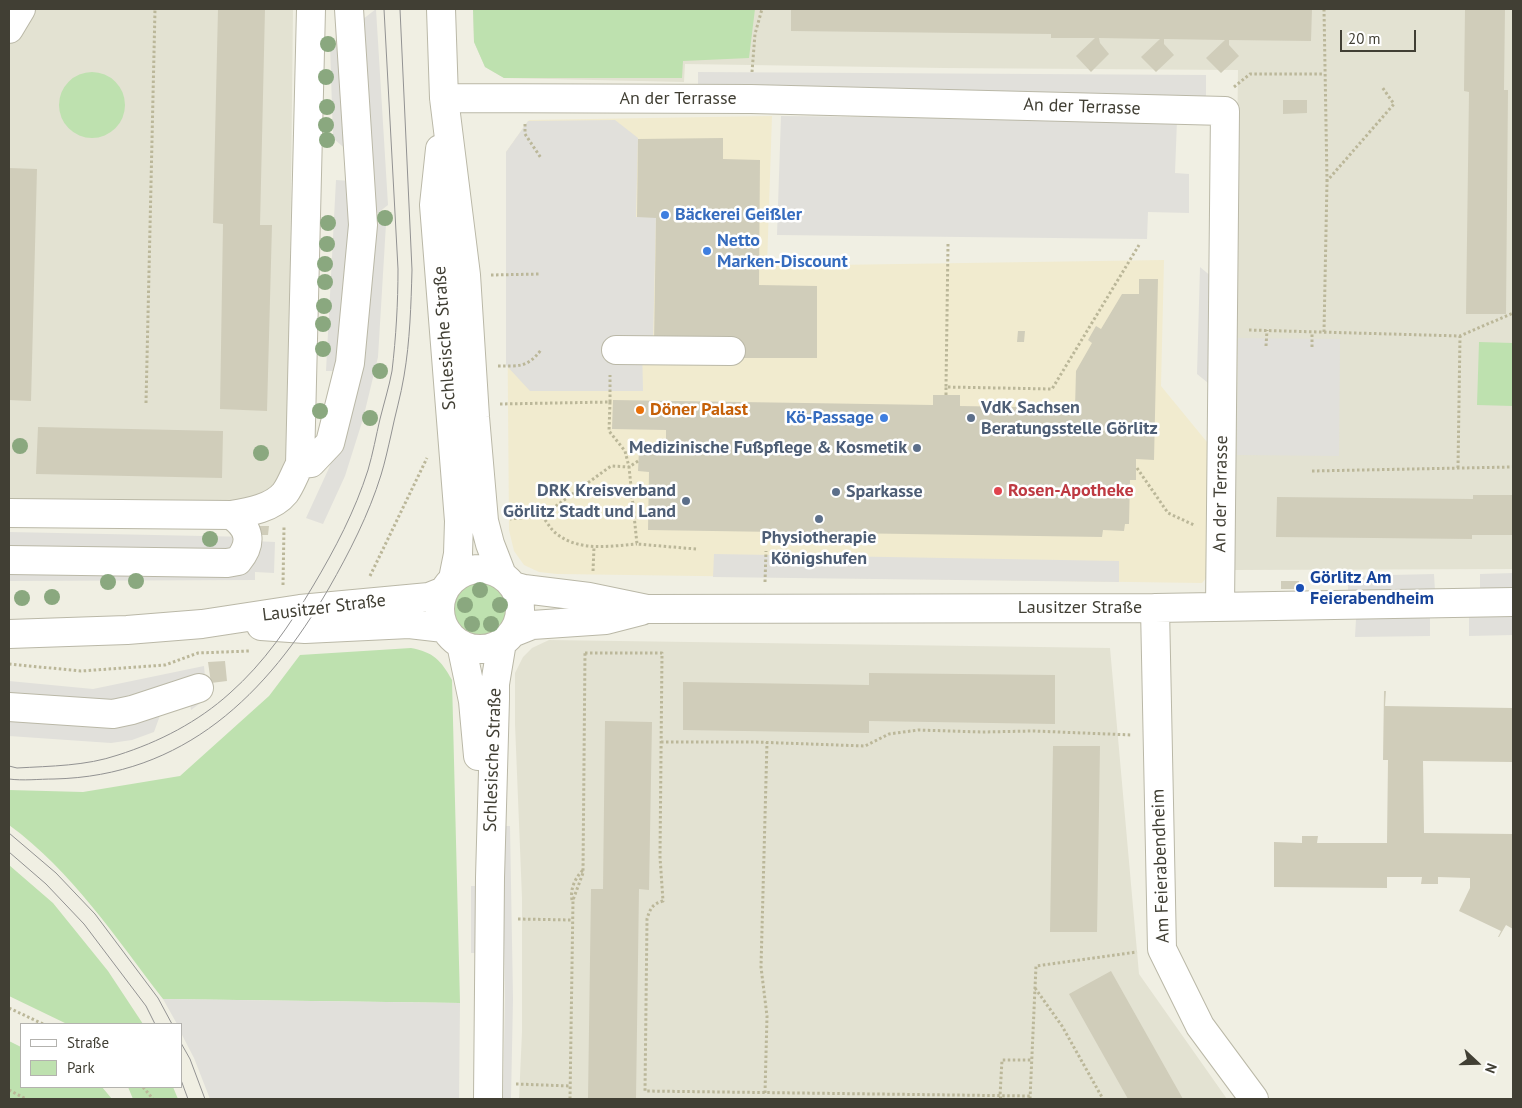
<!DOCTYPE html>
<meta charset="utf-8">
<style>
body{margin:0}
#map{position:relative;width:1522px;height:1108px;overflow:hidden;background:#f0efe3;font-family:"PT Sans",sans-serif}
canvas{display:block}
.frame{position:absolute;inset:0;border:10px solid #413f34;pointer-events:none}
.legend{position:absolute;left:20px;top:1023px;width:162px;height:65px;box-sizing:border-box;background:#fff;border:1px solid #b3b2ae;margin:0;padding:6px 9px;list-style:none;font-size:15px;color:#413f34}
.legend li{display:flex;align-items:center;gap:10px;height:25px}
.legend b{width:25px;border:1px solid #b3b2ae}
.north{position:absolute;left:1452px;top:1038px;width:50px;height:50px;-webkit-text-stroke:4px #fff;paint-order:stroke;rotate:111deg;font-size:14px;font-weight:700;line-height:20px;text-align:center;color:#413f34}
.north::after{content:'';display:block;margin:auto;width:18px;height:22px;background:#413f34;clip-path:polygon(50% 0,100% 100%,50% 72%,0 100%)}
.scale{position:absolute;left:1340px;top:30px;width:76px;height:22px;box-sizing:border-box;border:2px solid #413f34;border-top:0;padding-left:6px;font-size:15px;line-height:18px;white-space:nowrap;color:#413f34;-webkit-text-stroke:4px #fff;paint-order:stroke}
</style>
<div id="map">
<canvas width="1522" height="1108"></canvas>
<div class="frame"></div>
<ul class="legend">
<li><b style="height:6px;background:#fff"></b>Straße</li>
<li><b style="height:14px;background:#bee1af"></b>Park</li>
</ul>
<div class="north">N</div>
<div class="scale">20 m</div>
</div>
<script>
const context = document.querySelector('canvas').getContext('2d');
context.lineJoin = 'round';
function fillPath(path, color) {
  context.fillStyle = color;
  context.fill(path, 'evenodd');
}
function trace(path, color, width, dash) {
  context.strokeStyle = color;
  context.lineWidth = width;
  context.lineCap = dash ? 'butt' : 'round';
  context.setLineDash(dash || []);
  context.stroke(path);
}
function write(font, color, halo, rows, align = 'center') {
  context.font = font + ' "PT Sans",sans-serif';
  context.lineWidth = 5;
  context.setLineDash([]);
  context.textBaseline = 'middle';
  context.strokeStyle = halo;
  context.fillStyle = color;
  for (const [text, x, y, turn = 0] of rows) {
    context.save();
    context.translate(x, y);
    context.rotate((+turn || 0) * Math.PI / 180);
    context.textAlign = isNaN(turn) ? turn : align;
    if (halo) context.strokeText(text, 0, 0);
    context.fillText(text, 0, 0);
    context.restore();
  }
}
fillPath(new Path2D(`
 M9 9H293L288 461 273 488 254 497 237 501 9 499Z
 M473 9H1513V569L1232 570 1238 70 944 68 685 64 684 82 504 78 485 67 474 42Z
 M549 640 1110 648 1139 974 1227 1099H519L522 1032V898L515 724V673L523 657 532 648Z`), '#e3e2d2');
fillPath(new Path2D(`
 M772 116 767 266 1164 260 1161 386 1216 453 1208 576 1202 583 557 574 539 572 524 565 514 551 509 530 506 152 529 120Z`), '#f1ebcf');
fillPath(new Path2D(`
 M473 9H755L749 58 683 61 682 78H504L485 67 474 42Z
 M59 105a33 33 0 1 1 66 0a33 33 0 1 1-66 0Z
 M1479 342 1513 343V406L1477 405Z
 M454 609a26 26 0 1 1 52 0a26 26 0 1 1-52 0Z
 M411 648C433 652 441 660 452 680L460 1003 163 999C116 938 72 871 9 825V790L83 792 180 776 269 696 300 655Z
 M9 865 53 903 108 971 143 1024H67L9 996Z
 M9 1041 21 1047V1087H102L112 1099H9Z
 M128 1087H173L178 1099H133Z`), '#bee1af');
fillPath(new Path2D(`
 M376 9 388 205 369 220 358 23Z
 M330 44 347 53 350 153 333 138Z
 M698 72 1206 75V96L698 92Z
 M781 116 1177 120 1175 173 1189 174V213L1148 212 1147 239 777 235Z
 M615 120 638 138 636 217H656L653 343 642 344 643 391H530L506 365V152L528 121Z
 M336 180 352 181 342 371H326Z
 M369 223 386 224 378 357 363 419 345 476 323 524 306 518 329 468 346 417Z
 M1200 267 1219 283 1218 391 1197 374Z
 M1238 338 1340 339 1339 456 1237 455Z
 M9 532 252 537 253 541 275 542 274 573 255 572V580L9 581Z
 M714 554 1119 561V582L713 577Z
 M1513 573V590H1480V574Z
 M1434 574 1435 591 1348 592V576Z
 M1513 616V635L1469 636V617Z
 M1430 617V636L1355 637 1356 619Z
 M204 666 207 698 191 710 190 703 162 710 154 732 132 740 111 743 9 736V681L93 689Z
 M502 826H510L513 999 511 1099H503L505 999Z
 M471 886H479L480 953H471Z
 M163 999 460 1003 459 1099H210L194 1058 181 1033V1024H177Z`), '#e1e0db');
fillPath(new Path2D(`
 M218 9H265L260 225H272L267 411 220 409 223 224 213 223Z
 M791 9H1312L1311 41 1229 40V45L1239 56 1221 73 1206 58 1225 40 1164 39V44L1174 55 1156 72 1141 57 1160 39 1099 38 1100 43 1109 54 1091 72 1076 56 1095 38H1051V34L791 31Z
 M1465 9H1505L1504 90H1508L1506 314H1466L1469 92 1464 91V90Z
 M1283 100H1307V113L1283 114Z
 M723 138V159L760 160 759 285 817 286V358H731L654 343 656 218 637 217 638 139Z
 M9 168 37 169 31 401 9 400Z
 M1139 279H1158L1154 460 1136 459V480H1130L1129 524H1125L1124 531 1103 530 1102 537 648 530 649 472 638 471 639 450H666V430L612 429 613 400 933 405V395H960V406L1075 408 1076 371 1092 343 1088 340 1096 326 1101 329 1122 294H1139Z
 M1018 331H1025L1024 342H1017Z
 M38 427 223 431 222 478 36 474Z
 M1473 495H1513V535H1472V539L1276 537 1277 497 1473 499Z
 M258 526H269L268 535H258Z
 M1281 581H1299V589H1281Z
 M225 661 227 681 211 683 208 662Z
 M869 673 1055 675V724L869 721V733L683 730V682L869 685Z
 M1384 691H1386L1385 706 1513 708V762L1423 761 1424 833 1513 834V929L1506 925 1499 937H1498L1501 931 1459 911 1470 888V878L1438 877V884H1421L1422 877H1387V888L1274 887V842L1302 843V836H1318L1317 843H1387L1388 760H1383Z
 M605 721 652 722 649 890 639 889 636 1099H588L591 889H603Z
 M1053 746H1100L1097 932H1050Z
 M1111 971 1134 1012 1183 1099H1128L1092 1035 1069 994Z`), '#d0cdba');
const minor = new Path2D(`
 M441 9 444 98 466 275 475 417 484 521 490 544 502 575
 M9 29 21 9
 M444 98 751 99 1225 111 1220 607
 M440 149 434 205 459 521 458 554 453 579
 M616 350 731 351
 M300 464 311 463 330 443 350 363 363 225 349 9
 M9 513 231 515C249 512 273 508 285 493 291 485 295 473 300 464L311 9
 M9 560 227 563 238 561C253 543 250 528 231 515
 M440 609a40 40 0 1 1 80 0a40 40 0 1 1-80 0Z
 M513 586 524 589 589 597 647 609 1155 608 1513 602
 M1155 608 1162 949 1200 1026 1254 1099
 M261 626 305 629 409 624 444 628
 M512 633 532 625 606 620 641 611
 M9 634 127 630 202 624 300 609 429 597 444 591
 M461 644 473 701 478 756
 M9 707 113 714 132 710 199 688
 M488 1099 490 878 495 699V684L502 642`);
trace(minor, '#bab8a7', 30);
trace(new Path2D(`
 M1324 9 1327 181
 M752 72 755 34 762 9
 M1234 87 1250 74H1324
 M525 124V134L541 158
 M948 244 946 387 1052 389 1139 245
 M491 275 541 274
 M1249 330 1460 336 1513 313
 M1324 332 1327 181 1394 104 1382 87
 M1266 346 1267 330
 M1312 347V332
 M498 366C519 366 527 368 541 350
 M946 395V387
 M610 402V375
 M146 403 155 9
 M500 404 610 402 609 431 625 451 629 467 611 466 542 516 510 519
 M638 461 629 467 637 544 696 549
 M1137 468 1168 513 1194 525
 M1458 468 1460 336
 M1312 471 1513 467
 M542 516C547 522 551 530 557 534 580 552 610 546 637 544
 M593 571 594 547
 M370 576 427 458
 M765 582 766 551
 M283 585 284 527
 M585 653H662L660 857 663 901C652 904 650 909 647 919L645 1091 1030 1096
 M9 664 81 671 165 665 198 653 249 651
 M661 742H754L865 746 889 734 918 730 982 732 1034 731 1132 735
 M572 900C570 889 575 878 583 870
 M518 919 572 920
 M1035 988 1062 1026 1103 1099
 M9 1008 43 1024
 M516 1084 570 1086
 M143 1087 153 1099
 M9 1090 26 1099
 M765 1093 767 1016 761 967 767 742
 M570 1099 573 900 583 873 585 651
 M1001 1099 1000 1096 1002 1060H1032
 M1030 1099 1036 966 1137 952`), '#bbb799', 3, [2.5, 2.5]);
trace(minor, '#fff', 28);
trace(new Path2D(`
 M9 766 17 768C51 766 86 766 118 755 159 742 198 722 230 693 264 663 290 625 313 586 335 549 355 511 368 470 373 453 376 436 380 419 384 403 389 387 392 371 396 337 398 303 398 269L384 9
 M9 779C23 781 39 779 54 779 184 776 267 695 329 588 349 553 369 514 381 475 385 462 388 448 391 435 395 415 401 395 404 376 410 341 411 305 412 270L400 9
 M9 833 56 873 95 914 158 998 172 1024
 M9 852 46 884 84 924 146 1006 155 1024
 M181 1043 190 1059 205 1099
 M181 1080 188 1099`), '#929292', 1);
context.fillStyle = '#8aa87f';
for (const [x, y] of [
 [328,44],
 [326,77],
 [327,107],
 [326,125],
 [327,140],
 [385,218],
 [328,223],
 [327,244],
 [325,264],
 [325,282],
 [324,306],
 [323,324],
 [323,349],
 [380,371],
 [320,411],
 [370,418],
 [20,446],
 [261,453],
 [210,539],
 [136,581],
 [108,582],
 [480,590],
 [52,597],
 [22,598],
 [465,605],
 [500,605],
 [472,624],
 [491,624]
]) {
  context.beginPath();
  context.arc(x, y, 8, 0, 2 * Math.PI);
  context.fill();
}
for (const [x, y, r, color] of [
 [665,215,5,"#3f7fe0"],
 [707,251,5,"#3f7fe0"],
 [640,410,5,"#e8710a"],
 [884,418,5,"#3f7fe0"],
 [971,418,5,"#5c6f8a"],
 [917,448,5,"#5c6f8a"],
 [998,491,5,"#e0444e"],
 [836,492,5,"#5c6f8a"],
 [686,501,5,"#5c6f8a"],
 [819,519,5,"#5c6f8a"],
 [1300,588,5,"#1a4fb4"]
]) {
  const dot = new Path2D();
  dot.arc(x, y, r, 0, 2 * Math.PI);
  context.fillStyle = color;
  context.fill(dot);
  trace(dot, '#fff', 2);
}
write('18px', '#413f34', '#fff', [
 ["An der Terrasse",678,99],
 ["An der Terrasse",1082,107,2],
 ["Schlesische Straße",445,338,-94],
 ["An der Terrasse",1221,494,-89],
 ["Lausitzer Straße",324,608,-7],
 ["Lausitzer Straße",1080,608],
 ["Schlesische Straße",493,760,-88],
 ["Am Feierabendheim",1161,866,-92]
]);
write('bold 18px', '#366cbe', '#fff', [
 ["Bäckerei Geißler",675,215],
 ["Netto",717,241],
 ["Marken-Discount",717,262],
 ["Kö-Passage",874,418,"right"]
], 'left');
write('bold 18px', '#4e5e75', '#fff', [
 ["VdK Sachsen",981,408],
 ["Beratungsstelle Görlitz",981,429],
 ["Medizinische Fußpflege & Kosmetik",907,448,"right"],
 ["DRK Kreisverband",676,491,"right"],
 ["Görlitz Stadt und Land",676,512,"right"],
 ["Sparkasse",846,492],
 ["Physiotherapie",819,538,"center"],
 ["Königshufen",819,559,"center"]
], 'left');
write('bold 18px', '#c56008', '#fff', [
 ["Döner Palast",650,410]
], 'left');
write('bold 18px', '#be3a42', '#fff', [
 ["Rosen-Apotheke",1008,491]
], 'left');
write('bold 18px', '#164399', '#fff', [
 ["Görlitz Am",1310,578],
 ["Feierabendheim",1310,599]
], 'left');
</script>
